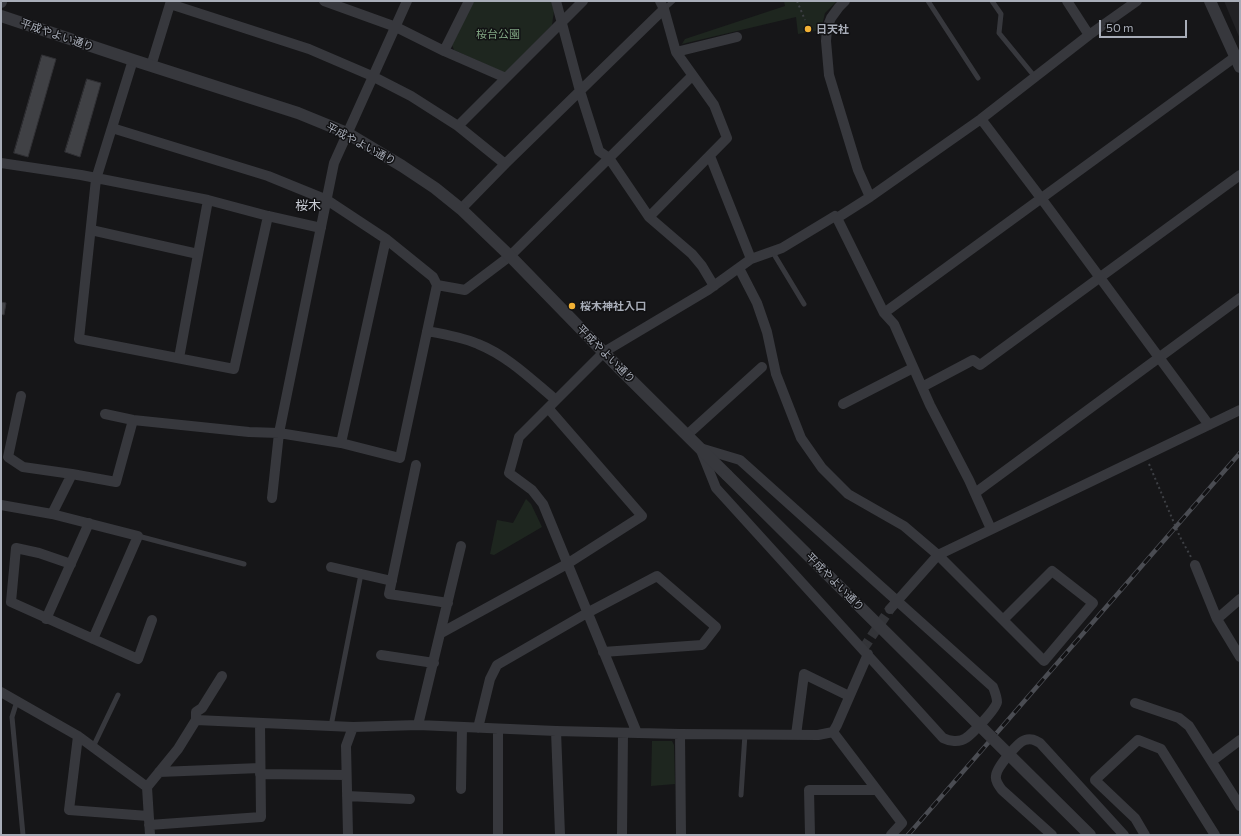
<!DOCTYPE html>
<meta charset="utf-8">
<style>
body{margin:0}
#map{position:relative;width:1241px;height:836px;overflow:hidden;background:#161618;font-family:Commissioner,sans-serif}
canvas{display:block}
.frame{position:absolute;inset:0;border:2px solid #a8adb8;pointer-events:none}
.scale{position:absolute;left:1099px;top:20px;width:88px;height:18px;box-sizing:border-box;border:2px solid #a8adb8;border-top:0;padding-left:5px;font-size:12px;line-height:14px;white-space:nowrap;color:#a8adb8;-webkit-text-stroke:3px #111113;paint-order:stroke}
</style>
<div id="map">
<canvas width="1241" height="836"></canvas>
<div class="frame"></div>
<div class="scale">50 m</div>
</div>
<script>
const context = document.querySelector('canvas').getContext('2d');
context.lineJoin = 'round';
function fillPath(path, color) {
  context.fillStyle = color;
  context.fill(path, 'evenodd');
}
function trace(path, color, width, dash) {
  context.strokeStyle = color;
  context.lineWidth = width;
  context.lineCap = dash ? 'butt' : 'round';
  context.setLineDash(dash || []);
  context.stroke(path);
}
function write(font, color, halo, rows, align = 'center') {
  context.font = font + ' Commissioner,"Noto Sans JP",sans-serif';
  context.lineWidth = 3;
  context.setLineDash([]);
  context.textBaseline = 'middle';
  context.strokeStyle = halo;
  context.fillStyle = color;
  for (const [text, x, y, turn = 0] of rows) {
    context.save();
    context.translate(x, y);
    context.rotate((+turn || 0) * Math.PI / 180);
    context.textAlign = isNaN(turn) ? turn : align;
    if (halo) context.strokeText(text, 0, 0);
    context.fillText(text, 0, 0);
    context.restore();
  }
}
fillPath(new Path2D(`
 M1224 1H1240V39Z`), '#222225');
fillPath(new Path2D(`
 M473 1H551L554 11 552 25 505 73 454 50 452 45Z
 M784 1H837L825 13 821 30 798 34 796 17 682 44 685 39 785 6Z
 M526 499 531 504 542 527 494 555 490 554 497 520 513 523Z
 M652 741H672L674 745 675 784 651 786Z`), '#1e261f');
const building = new Path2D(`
 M42 55 56 59 28 157 14 153Z
 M87 79 101 83 80 157 65 152Z
 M1 302 6 303 4 315 1 314Z`);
fillPath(building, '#404145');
trace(building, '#303034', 1);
trace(new Path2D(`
 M863 649 890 609`), '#333438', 10, [10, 5]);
trace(new Path2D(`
 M797 1 805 20
 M1149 464 1180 537 1191 557`), '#3d3f44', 2, [2, 3]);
trace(new Path2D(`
 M928 1 978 78
 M992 1 1001 14 999 33 1035 77
 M664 9 673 1
 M772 251 804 304
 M138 536 244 564
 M17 701 12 717 23 835
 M331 726 361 574
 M93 747 118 695
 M741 795 745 734`), '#37383d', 5);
trace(new Path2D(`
 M324 1 396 27 444 51 506 78
 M556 1 580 91 599 151 609 158 649 217 692 254 702 266 714 286
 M845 1 839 7 831 18 827 28 826 41 829 75 858 170 870 197
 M1067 1 1089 35
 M170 4 309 49 372 76 411 96 458 126 505 164
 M444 51 469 1
 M676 52 737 37
 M133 60 96 179 79 339 234 369 268 216
 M151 66 171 1
 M981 119 1041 198 1209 425
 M458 126 583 1
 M710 156 751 259
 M1 163 81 175 208 200 268 216 321 228
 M461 209 505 164 664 9
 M649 217 727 138 714 105 676 52 664 9 660 1
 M837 218 884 313 894 324 930 405 969 480 991 529
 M91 230 198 254
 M739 268 757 303 767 332 776 374 801 438 822 468 848 494 904 526 938 555 1044 661 1093 603 1052 571 1003 620
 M437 285 465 290 510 256 692 76
 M884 313 1235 57
 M427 331C444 334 462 337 478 344 508 356 532 380 556 400
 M179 358 208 200
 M922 387 973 360 980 365 1240 175
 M21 396 8 457 23 467 72 474
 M843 404 913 368
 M105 414 133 420 249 432 279 433 341 443 400 458 437 285 433 277 386 239 327 200 268 176 112 128
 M687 435 762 367
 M341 443 386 239
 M700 448 740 460 993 687C995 692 997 697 997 702 996 709 972 734 966 738 959 743 949 741 943 738L716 488Z
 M416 465 389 594 448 603
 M975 493 1240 298
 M272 498 279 433 334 163 407 1
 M1 505 52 514 138 536 93 639
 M52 514 72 474 116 482 133 420
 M71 564 39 553 16 548 11 602 138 659 152 620
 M1195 565 1217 619 1240 657
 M331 567 392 581
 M890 609 938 555 1240 410
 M46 619 89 523
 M1217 619 1240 599
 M441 633 567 564 642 516 548 408
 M381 655 434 663
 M1 692 78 736 147 787 178 749 196 720V712L202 708 222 676
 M1135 703 1179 718 1189 726 1240 806
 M196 720 353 727 418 725 556 731 680 734 818 735 833 732 837 725 868 654
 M418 725 461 546
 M478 728 490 679 497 665 587 613 657 576 716 627 702 645 603 652
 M498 729V835
 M556 731 560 835
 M833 732 902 823 891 835
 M637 733 543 504 532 490 509 473 519 437 604 352 708 290 751 259 782 248 835 216 837 218 870 197 981 119 1089 35 1137 1
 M680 734 681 835
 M796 735 804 674 849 696
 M78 736 69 810 148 816
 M1212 761 1240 740
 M159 772 260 768
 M260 774 346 775
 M147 787 150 835
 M461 789 462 728
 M347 796 410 799
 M149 825 261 817 260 723
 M348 835 346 746 353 727
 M622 835 623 733
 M810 835 809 790H876
 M1052 835 1002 790C999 786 995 781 996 776 996 768 1018 742 1025 740 1031 738 1035 740 1040 743L1124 835
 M1145 835 1135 818 1095 780 1138 740 1161 749 1215 835`), '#37383d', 10);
trace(new Path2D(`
 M1210 1 1240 67
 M1 2V1
 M1 16 133 60 298 113 347 133 402 166 435 188 461 209 510 256 619 368 727 475`), '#37383d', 12);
const rail = new Path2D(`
 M908 835 1240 453`);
trace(rail, '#4a4c52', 4.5);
trace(rail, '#111113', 3, [9]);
trace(new Path2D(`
 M727 475 1090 835`), '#37383d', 12);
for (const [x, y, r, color] of [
 [808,29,4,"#f2b134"],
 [572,306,4,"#f2b134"]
]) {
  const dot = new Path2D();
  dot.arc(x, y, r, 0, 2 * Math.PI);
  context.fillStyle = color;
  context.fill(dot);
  trace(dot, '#111113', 1.5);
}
write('bold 11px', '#a8adb8', '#111113', [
 ["日天社",816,29],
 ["桜木神社入口",580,306]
], 'left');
write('11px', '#7fa381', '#111113', [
 ["桜台公園",498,34]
]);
write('11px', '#a8adb8', '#111113', [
 ["平成やよい通り",57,35,19],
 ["平成やよい通り",361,144,28],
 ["平成やよい通り",606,354,45],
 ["平成やよい通り",835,582,45]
]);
write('13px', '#c9ccd4', '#111113', [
 ["桜木",308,206]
]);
</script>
